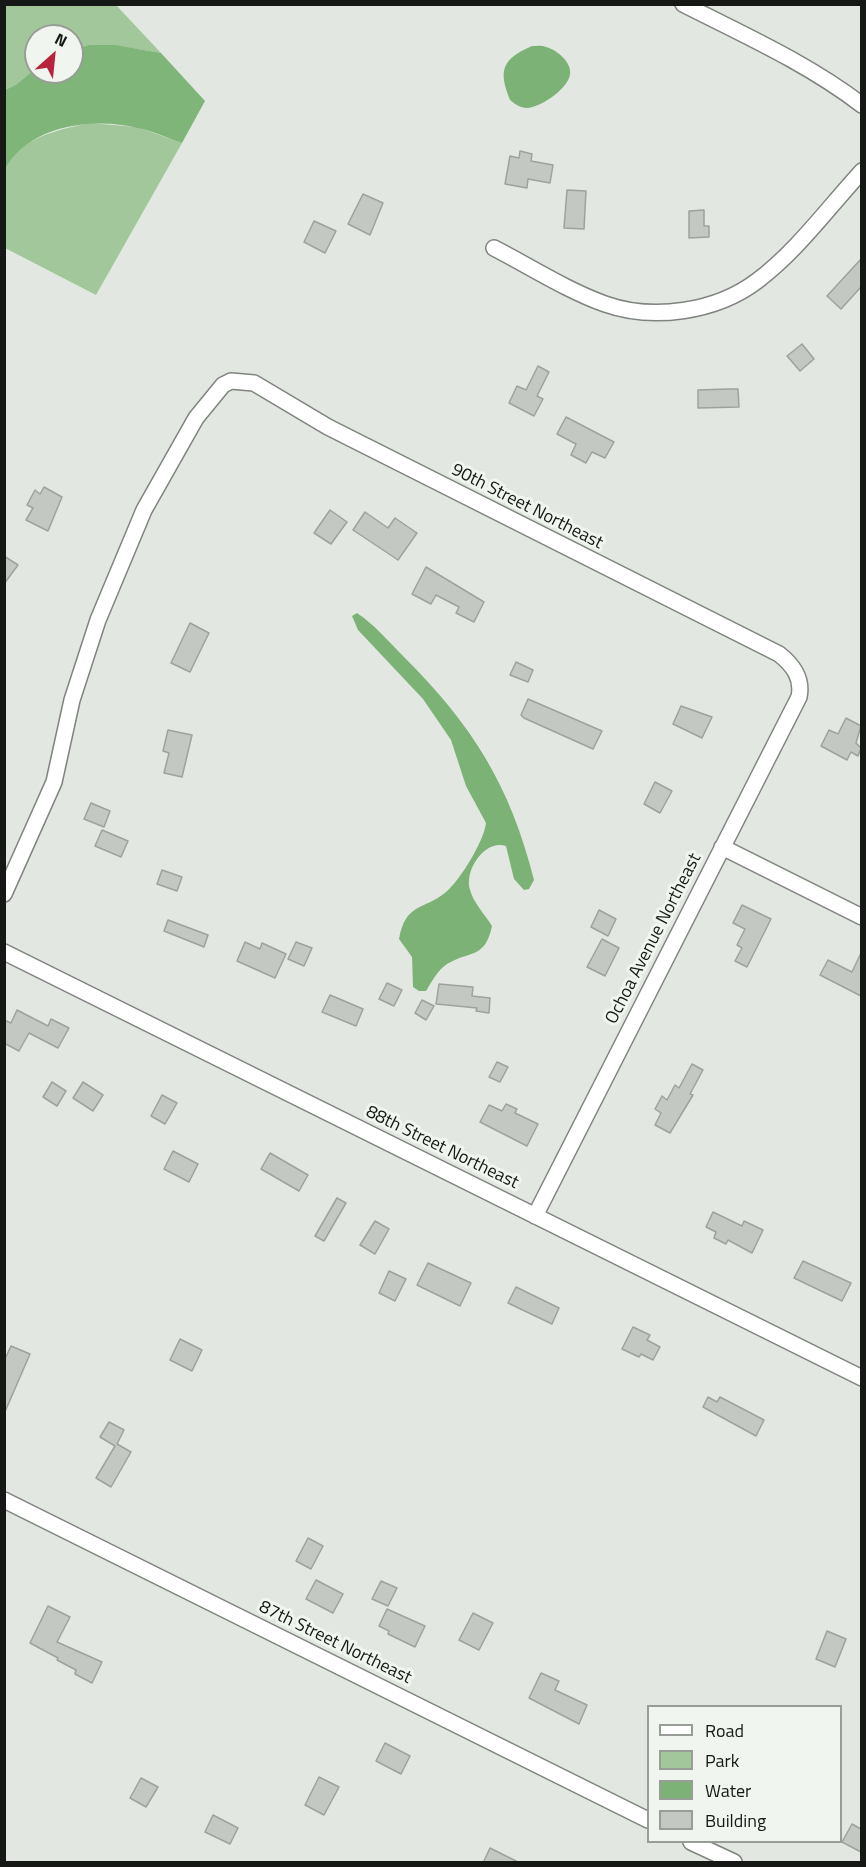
<!DOCTYPE html>
<style>
body{margin:0}
#map{position:relative;width:866px;height:1867px;overflow:hidden;background:#e2e8e1;font-family:"Titillium Web",sans-serif}
canvas{display:block}
.frame{position:absolute;inset:0;border:6px solid #161816;pointer-events:none}
.legend{position:absolute;left:647px;top:1705px;width:195px;height:138px;box-sizing:border-box;background:#f0f5ef;border:2px solid #999d98;margin:0;padding:8px 10px;list-style:none;font-size:18px;color:#161816}
.legend li{display:flex;align-items:center;gap:12px;height:30px}
.legend b{width:30px;border:2px solid #999d98}
.north{position:absolute;left:24px;top:24px;width:60px;height:60px;box-sizing:border-box;background:#f0f5ef;border:2px solid #999d98;border-radius:50%;rotate:27deg;font-size:16px;font-weight:700;line-height:24px;text-align:center;color:#161816}
.north::after{content:'';display:block;margin:auto;width:21px;height:27px;background:#b7253c;clip-path:polygon(50% 0,100% 100%,50% 72%,0 100%)}
</style>
<div id="map">
<canvas width="866" height="1867"></canvas>
<div class="frame"></div>
<ul class="legend">
<li><b style="height:8px;background:#fff"></b>Road</li>
<li><b style="height:16px;background:#a1c79b"></b>Park</li>
<li><b style="height:16px;background:#7db276"></b>Water</li>
<li><b style="height:16px;background:#c3c9c2"></b>Building</li>
</ul>
<div class="north">N</div>
</div>
<script>
const context = document.querySelector('canvas').getContext('2d');
context.lineJoin = 'round';
function fillPath(path, color) {
  context.fillStyle = color;
  context.fill(path, 'evenodd');
}
function trace(path, color, width, dash) {
  context.strokeStyle = color;
  context.lineWidth = width;
  context.lineCap = dash ? 'butt' : 'round';
  context.setLineDash(dash || []);
  context.stroke(path);
}
function write(font, color, halo, rows, align = 'center') {
  context.font = font + ' "Titillium Web",sans-serif';
  context.lineWidth = 6;
  context.setLineDash([]);
  context.textBaseline = 'middle';
  context.strokeStyle = halo;
  context.fillStyle = color;
  for (const [text, x, y, turn = 0] of rows) {
    context.save();
    context.translate(x, y);
    context.rotate((+turn || 0) * Math.PI / 180);
    context.textAlign = isNaN(turn) ? turn : align;
    if (halo) context.strokeText(text, 0, 0);
    context.fillText(text, 0, 0);
    context.restore();
  }
}
fillPath(new Path2D(`
 M5 5H116L161 53C130 48 103 42 72 50V36H36V68L17 84 5 90Z
 M89 123 137 127 182 143 96 295 5 248C5 229 0 183 5 168 16 138 63 129 89 123Z`), '#a1c79b');
fillPath(new Path2D(`
 M90 45H115L161 53 205 101 182 143C167 138 153 131 138 128 93 117 29 125 5 169V90L17 84 36 68V72H72V50Z`), '#7fb579');
fillPath(new Path2D(`
 M532 46C536 46 542 45 546 47 558 50 575 65 569 78 564 91 541 107 527 108 520 108 515 104 510 100 498 70 502 59 532 46Z
 M357 613C374 624 389 642 404 657 473 726 510 785 534 880L529 889 524 890 514 879 506 846C485 839 464 870 470 890 473 902 486 916 492 926 485 959 471 950 447 964 438 970 432 981 426 991H419L413 987 412 957 399 939C406 902 423 911 446 892 460 880 484 841 486 823L466 786 451 740 423 699 358 630 352 616Z`), '#7db276');
const building = new Path2D(`
 M520 151 532 154 531 161 553 165 550 183 528 179 527 188 505 184 510 156 519 158Z
 M567 190 586 191 584 229 564 228Z
 M363 194 383 203 370 235 348 224Z
 M704 210V226H709V237L689 238V211Z
 M314 221 336 231 325 253 304 242Z
 M861 259V287L841 309 827 296Z
 M802 344 814 359 800 371 787 356Z
 M538 366 549 372 537 396 543 399 534 416 509 403 517 386 526 390Z
 M728 389H738L739 407 698 408V390Z
 M566 417 614 442 605 458 592 452 586 463 571 455 576 444 557 434Z
 M44 487 62 497 48 531 26 520 33 508 27 505 35 490 40 494Z
 M330 510 347 522 331 544 314 533Z
 M365 512 388 528 395 518 417 533 398 560 353 530Z
 M4 556 18 565 4 584Z
 M426 567 484 602 474 622 456 613 459 607 436 595 431 604 412 594Z
 M190 623 209 633 190 672 171 663Z
 M516 662 533 670 528 682 510 675Z
 M528 699 602 731 593 749 524 718 521 715Z
 M681 706 712 717 702 738 673 724Z
 M846 718 861 726 856 743 861 748 858 756 851 752 847 760 821 746 829 730 838 734Z
 M168 730 192 735 182 777 164 773 169 753 163 751Z
 M655 782 672 791 660 813 644 804Z
 M91 803 110 811 104 827 84 819Z
 M102 830 128 841 121 857 95 846Z
 M162 870 182 877 177 891 157 884Z
 M742 905 771 919 747 967 735 961 742 948 737 945 745 929 733 923Z
 M599 910 616 919 608 936 591 927Z
 M168 920 208 935 204 947 164 931Z
 M602 939 619 948 605 976 587 967Z
 M245 942 260 949 262 943 286 954 275 978 237 961Z
 M296 942 312 948 304 966 288 959Z
 M861 953V996L820 975 828 960 852 972Z
 M387 983 402 990 394 1006 379 999Z
 M439 984 473 987 472 996 490 998 489 1013 476 1011 477 1008 436 1004Z
 M330 995 363 1009 356 1026 322 1012Z
 M422 1000 434 1006 426 1020 415 1013Z
 M17 1010 48 1026 51 1019 69 1028 58 1048 29 1033 19 1051 4 1043V1020L11 1023Z
 M497 1062 508 1067 500 1082 489 1077Z
 M692 1064 703 1070 690 1094 693 1095 670 1133 655 1125 661 1113 655 1109 662 1096 667 1100 675 1085 679 1088Z
 M52 1082 66 1091 57 1106 43 1097Z
 M83 1082 103 1095 93 1111 73 1098Z
 M162 1095 177 1103 165 1124 151 1116Z
 M506 1104 517 1109 515 1113 538 1124 527 1146 480 1122 489 1105 502 1111Z
 M173 1151 198 1164 189 1182 164 1169Z
 M270 1153 308 1175 299 1191 261 1169Z
 M337 1198 346 1203 324 1241 315 1236Z
 M713 1212 742 1226 744 1221 763 1230 752 1253 728 1240 726 1244 714 1238 716 1232 706 1227Z
 M375 1221 389 1229 375 1254 360 1245Z
 M803 1261 851 1283 842 1301 794 1278Z
 M428 1263 471 1283 460 1306 417 1285Z
 M389 1271 406 1279 395 1301 379 1293Z
 M516 1287 559 1308 552 1324 508 1303Z
 M633 1327 650 1335 647 1340 660 1347 653 1360 641 1354 639 1357 622 1349Z
 M180 1339 202 1350 192 1371 170 1360Z
 M11 1346 30 1354 4 1414V1361Z
 M708 1397 717 1402 720 1397 764 1420 756 1436 703 1407Z
 M109 1422 124 1430 117 1444 131 1452 111 1487 96 1478 115 1446 100 1437Z
 M308 1538 323 1546 311 1569 296 1561Z
 M316 1580 343 1594 333 1613 306 1599Z
 M381 1581 397 1588 388 1606 372 1599Z
 M48 1606 70 1617 57 1642 102 1662 92 1683 75 1674 76 1670 57 1660 58 1658 30 1643Z
 M387 1609 425 1626 415 1647 388 1634 389 1631 379 1626Z
 M473 1613 493 1623 479 1650 459 1640Z
 M827 1631 846 1639 835 1667 816 1659Z
 M541 1673 559 1681 555 1690 587 1705 579 1724 529 1698Z
 M385 1743 410 1756 401 1774 376 1761Z
 M319 1777 339 1787 324 1815 305 1805Z
 M141 1778 158 1787 146 1807 130 1798Z
 M213 1815 238 1828 230 1844 205 1832Z
 M852 1824 861 1829V1852L842 1842Z
 M490 1848 520 1863H483Z`);
fillPath(building, '#c3c9c2');
trace(building, '#9da39c', 1.5);
const minor = new Path2D(`
 M683 4C744 35 807 63 862 105
 M494 248C529 266 568 291 605 304 653 321 716 312 757 281 797 251 828 208 862 171
 M722 847 862 917
 M4 894 54 782 72 700 98 620 144 510 196 418 223 385 231 381 254 383 328 427 779 654C793 665 803 678 799 697L535 1216
 M4 952 862 1378
 M4 1500 648 1820
 M691 1842 734 1862`);
trace(minor, '#7f847e', 18);
trace(minor, '#fff', 15);
write('18px', '#161816', '#f0f5ef', [
 ["90th Street Northeast",527,507,27],
 ["Ochoa Avenue Northeast",654,939,-63],
 ["88th Street Northeast",442,1148,26],
 ["87th Street Northeast",335,1643,26]
]);
</script>
